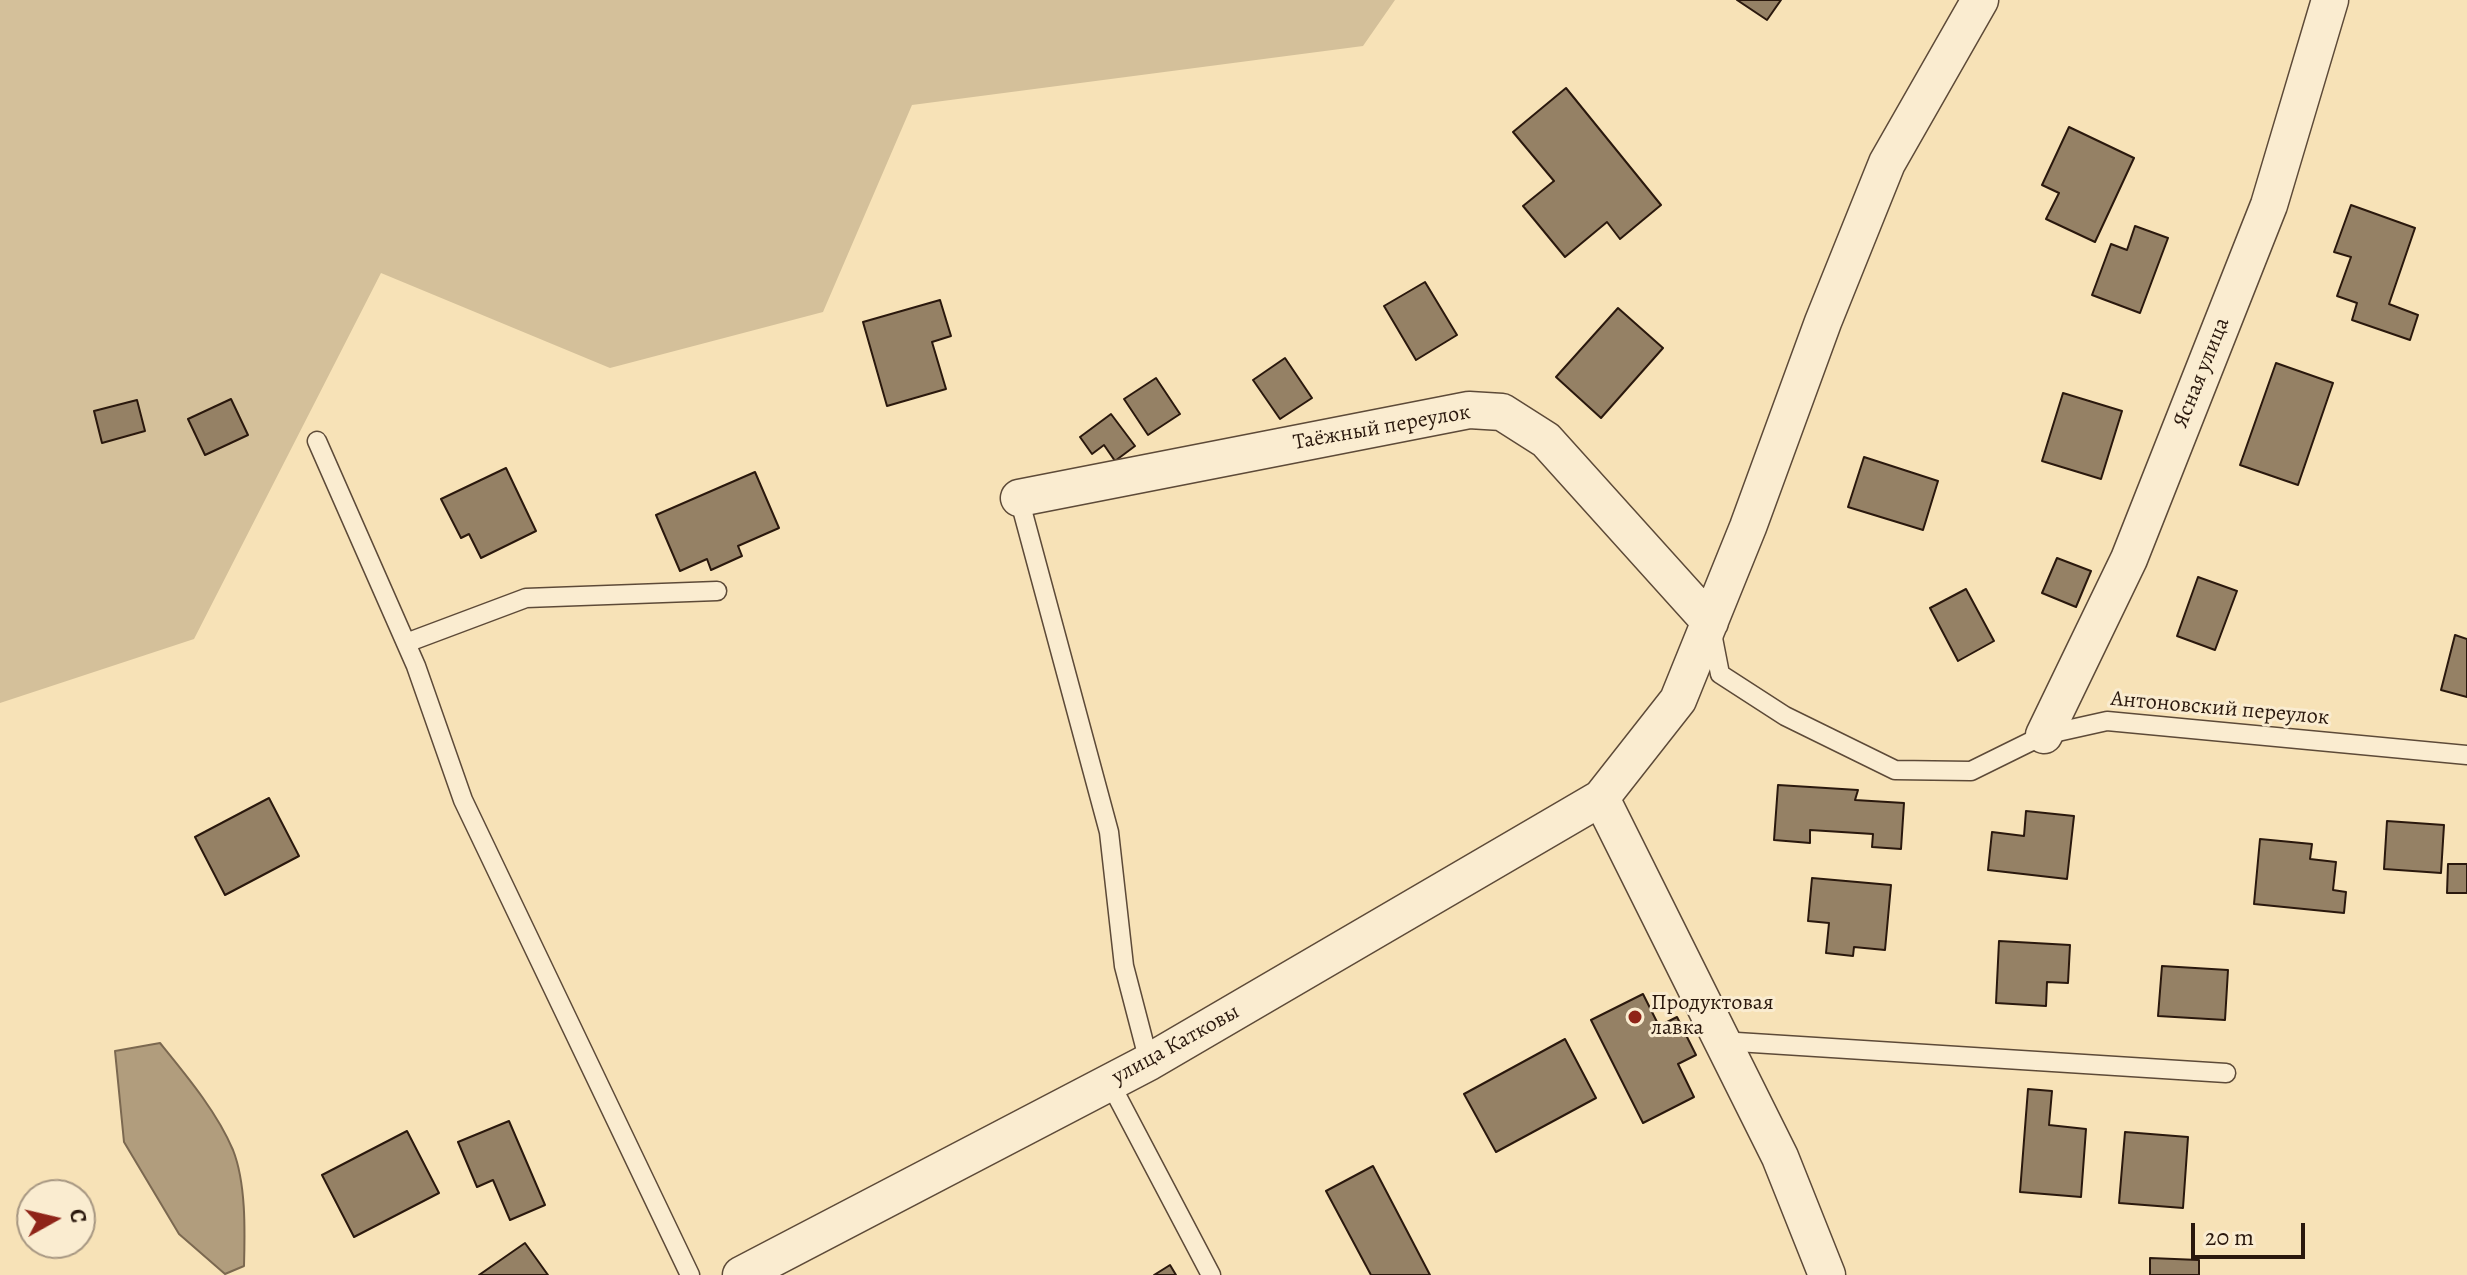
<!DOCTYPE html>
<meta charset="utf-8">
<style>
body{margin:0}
#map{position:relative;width:2467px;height:1275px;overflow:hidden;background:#f7e2b7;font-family:Alegreya,serif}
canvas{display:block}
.north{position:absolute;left:16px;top:1179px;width:80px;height:80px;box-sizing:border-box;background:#faecd0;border:2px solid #a79782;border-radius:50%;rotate:82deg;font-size:22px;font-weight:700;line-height:32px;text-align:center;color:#2a180d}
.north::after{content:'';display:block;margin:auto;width:28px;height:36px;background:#8f2418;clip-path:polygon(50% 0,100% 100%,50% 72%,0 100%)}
.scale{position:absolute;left:2191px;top:1223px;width:114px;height:36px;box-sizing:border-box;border:4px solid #2a180d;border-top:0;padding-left:10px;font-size:24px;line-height:28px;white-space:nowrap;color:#2a180d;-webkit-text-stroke:6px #faecd0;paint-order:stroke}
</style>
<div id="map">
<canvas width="2467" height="1275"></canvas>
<div class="north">С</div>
<div class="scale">20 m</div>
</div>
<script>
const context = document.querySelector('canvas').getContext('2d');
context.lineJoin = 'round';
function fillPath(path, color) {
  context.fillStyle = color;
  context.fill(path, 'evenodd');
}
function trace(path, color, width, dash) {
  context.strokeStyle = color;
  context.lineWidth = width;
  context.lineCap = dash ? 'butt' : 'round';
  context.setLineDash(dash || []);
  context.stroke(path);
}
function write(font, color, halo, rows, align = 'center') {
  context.font = font + ' Alegreya,serif';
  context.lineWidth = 6;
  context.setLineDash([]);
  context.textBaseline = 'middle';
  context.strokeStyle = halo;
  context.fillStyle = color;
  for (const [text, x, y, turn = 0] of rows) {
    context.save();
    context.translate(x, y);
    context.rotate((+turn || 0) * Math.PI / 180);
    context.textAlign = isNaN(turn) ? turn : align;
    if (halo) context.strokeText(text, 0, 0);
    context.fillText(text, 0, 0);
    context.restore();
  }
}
fillPath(new Path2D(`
 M0 0H1395L1363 46 912 105 823 312 610 368 381 273 194 639 0 703Z`), '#d4c09a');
const water = new Path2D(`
 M160 1043C186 1075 217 1112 233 1150 246 1183 245 1230 244 1266L225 1274 179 1234 124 1142 115 1051Z`);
fillPath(water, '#b19d7d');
trace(water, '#7b6850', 2);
const building = new Path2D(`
 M1737 0H1781L1767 20Z
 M1566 88 1661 205 1620 239 1607 222 1565 257 1523 206 1554 181 1513 132Z
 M2069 127 2134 158 2095 242 2046 219 2059 193 2042 185Z
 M2351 205 2415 228 2389 304 2418 315 2410 340 2352 320 2357 303 2337 296 2351 257 2334 252Z
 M2135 226 2168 238 2140 313 2092 295 2111 244 2127 250Z
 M1425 282 1457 335 1416 360 1384 306Z
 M940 300 951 336 932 342 946 389 887 406 863 322Z
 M1618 308 1663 348 1601 418 1556 377Z
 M1285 358 1312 398 1280 419 1253 380Z
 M2276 363 2333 383 2298 485 2240 465Z
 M1156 378 1180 414 1148 435 1124 399Z
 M2063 393 2122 411 2101 479 2042 461Z
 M231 399 248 435 205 455 188 419Z
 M137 400 145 431 102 443 94 411Z
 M1111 414 1135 446 1115 461 1104 445 1092 454 1080 437Z
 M1864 457 1938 481 1923 530 1848 507Z
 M506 468 536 531 481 558 469 534 461 538 441 499Z
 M755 472 779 528 738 546 742 556 711 570 707 559 680 571 656 515Z
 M2057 558 2091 571 2076 607 2042 593Z
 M2198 577 2237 591 2215 650 2177 636Z
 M1966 589 1994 641 1958 661 1930 608Z
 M2455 635 2467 639V697L2441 690Z
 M1778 785 1858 790 1855 800 1904 803 1901 849 1872 847 1873 834 1810 830V843L1774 840Z
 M269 798 299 856 225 895 195 837Z
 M2026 811 2074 816 2067 879 1988 870 1992 832 2024 836Z
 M2387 821 2444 825 2441 873 2384 869Z
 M2260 839 2312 844 2310 859 2336 862 2333 890 2346 892 2344 913 2254 904Z
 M2448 864H2467V893H2447Z
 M1812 878 1891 885 1885 950 1854 947 1853 956 1826 953 1829 923 1808 921Z
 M1999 941 2070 945 2068 983 2047 982 2046 1006 1996 1003Z
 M2162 966 2228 970 2225 1020 2158 1016Z
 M1643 994 1659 1026 1677 1017 1696 1055 1678 1064 1694 1097 1643 1123 1591 1020Z
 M1565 1039 1596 1098 1496 1152 1464 1094Z
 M2028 1089 2052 1091 2049 1125 2086 1129 2081 1197 2020 1192Z
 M509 1121 545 1205 510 1220 493 1180 477 1187 458 1142Z
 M407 1131 439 1193 354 1237 322 1175Z
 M2125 1132 2188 1137 2183 1208 2119 1203Z
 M1373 1166 1430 1275H1371L1326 1191Z
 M525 1243 548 1275H479Z
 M2150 1258 2199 1260V1275H2150Z
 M1170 1265 1176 1275H1154Z`);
fillPath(building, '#958165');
trace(building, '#2a180d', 2);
const service = new Path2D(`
 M317 441 416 666 463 800 690 1275
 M1019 498 1109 832 1124 966 1149 1062
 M1712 633 1720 674 1785 716 1895 770 1971 771 2044 735 2107 721 2467 755
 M406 643 526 598 717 591
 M1721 1041 2226 1073
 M1110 1083 1211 1275`);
const minor = new Path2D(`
 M1019 498 1469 410 1502 412 1546 440 1710 622
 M2044 735 2129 559 2269 205 2330 0
 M1601 798 1780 1157 1827 1275
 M741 1275 1149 1062 1601 798 1678 700 1748 527 1823 322 1887 163 1980 0`);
trace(service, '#5d4a38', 21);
trace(minor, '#5d4a38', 39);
trace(service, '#faecd0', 18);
trace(minor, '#faecd0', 36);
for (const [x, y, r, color] of [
 [1635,1017,8,"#8f2418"]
]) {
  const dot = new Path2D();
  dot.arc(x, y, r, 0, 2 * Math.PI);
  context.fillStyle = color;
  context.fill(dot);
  trace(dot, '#faecd0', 3);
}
write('22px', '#2a180d', '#faecd0', [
 ["Ясная улица",2202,373,-68],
 ["Таёжный переулок",1382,428,-10],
 ["Антоновский переулок",2220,709,5],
 ["улица Катковы",1176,1045,-29]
]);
write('22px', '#2a180d', '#faecd0', [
 ["Продуктовая",1651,1004],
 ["лавка",1651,1029]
], 'left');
</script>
